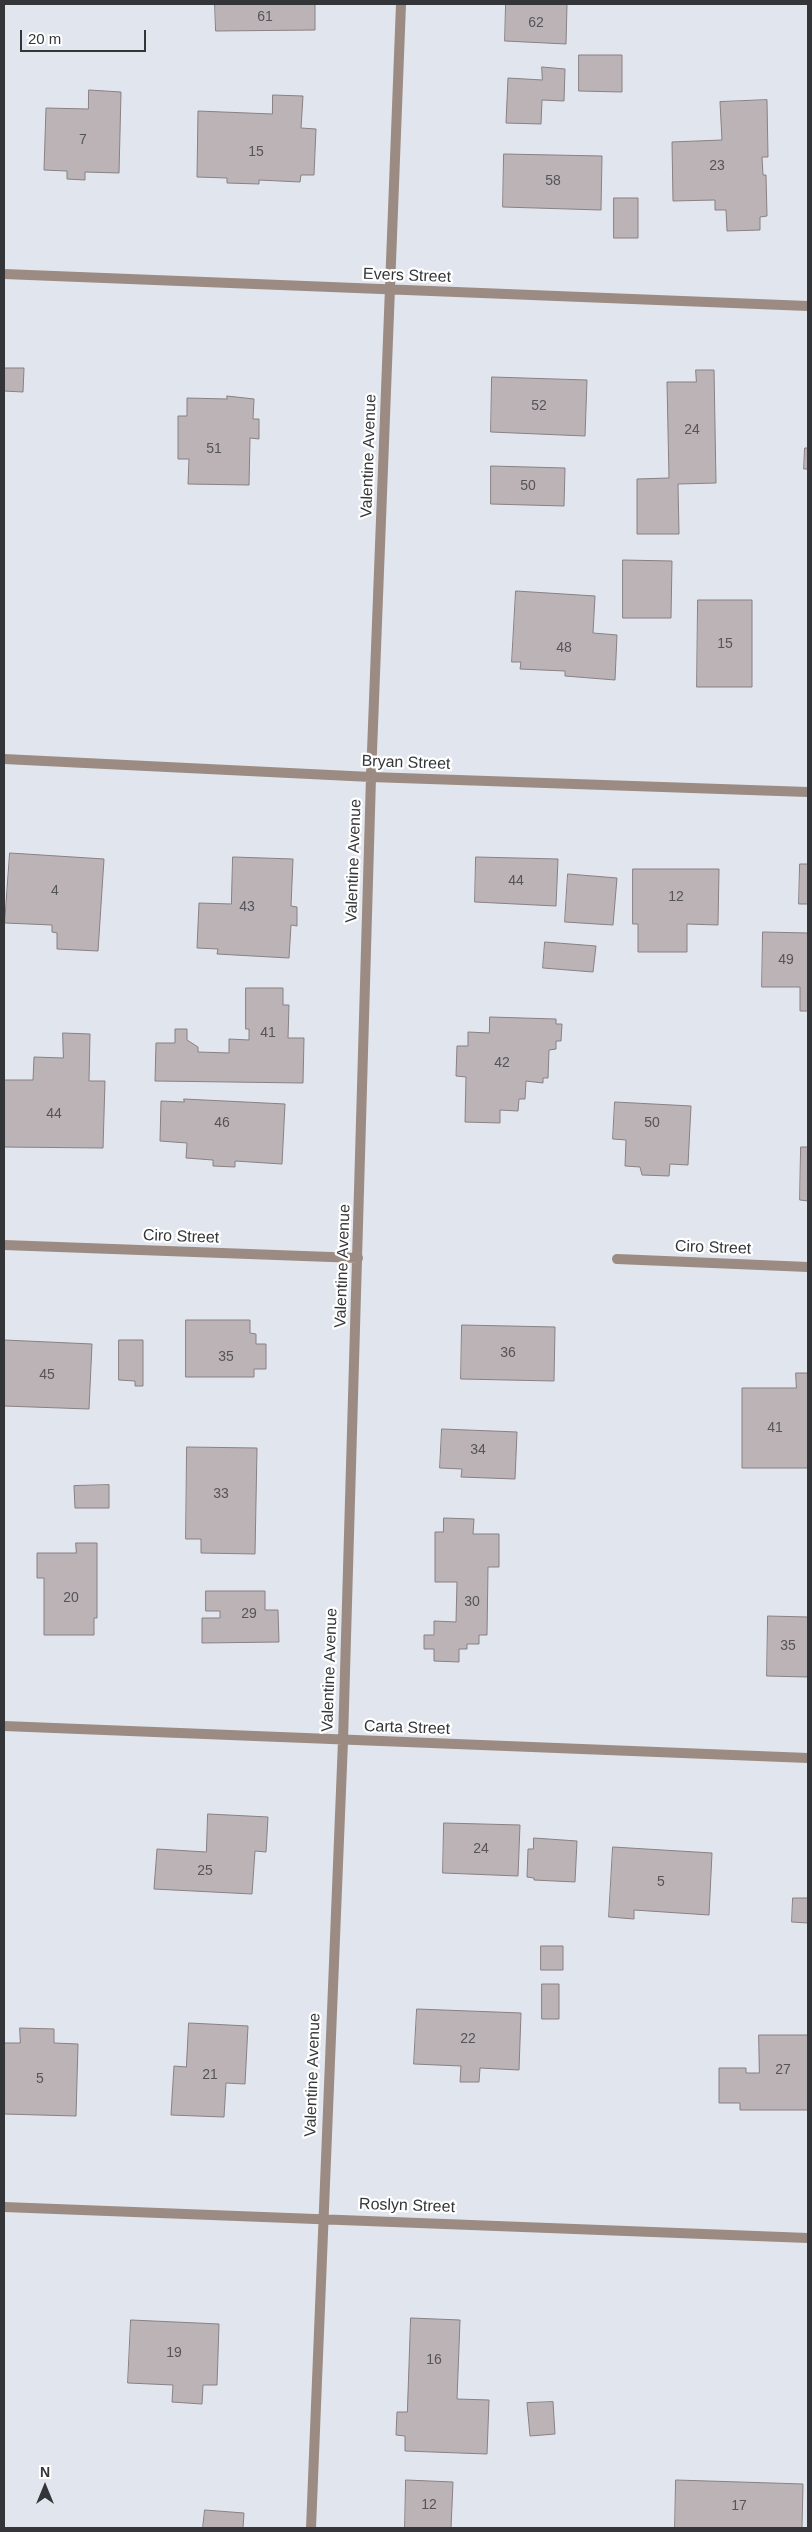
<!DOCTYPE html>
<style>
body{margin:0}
#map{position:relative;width:812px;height:2532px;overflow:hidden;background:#e1e5ed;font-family:Helvetica,sans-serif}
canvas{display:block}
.frame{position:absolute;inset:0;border:5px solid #333538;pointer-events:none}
.north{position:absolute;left:20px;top:2462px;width:50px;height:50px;-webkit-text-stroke:4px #fff;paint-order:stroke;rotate:0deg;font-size:14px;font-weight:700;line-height:20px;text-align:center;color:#333538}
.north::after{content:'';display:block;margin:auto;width:18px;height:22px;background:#333538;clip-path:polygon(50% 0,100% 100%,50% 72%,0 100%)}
.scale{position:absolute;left:20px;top:30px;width:126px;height:22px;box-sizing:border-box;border:2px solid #333538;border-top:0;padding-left:6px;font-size:15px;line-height:18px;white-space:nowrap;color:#333538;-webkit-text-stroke:4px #fff;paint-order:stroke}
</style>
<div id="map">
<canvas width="812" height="2532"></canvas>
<div class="frame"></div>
<div class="north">N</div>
<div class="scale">20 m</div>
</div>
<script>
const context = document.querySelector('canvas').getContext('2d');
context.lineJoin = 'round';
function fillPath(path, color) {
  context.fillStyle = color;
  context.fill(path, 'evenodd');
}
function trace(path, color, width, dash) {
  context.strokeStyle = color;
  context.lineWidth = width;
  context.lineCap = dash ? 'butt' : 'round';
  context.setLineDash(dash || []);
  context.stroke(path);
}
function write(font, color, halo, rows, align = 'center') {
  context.font = font + ' Helvetica,sans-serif';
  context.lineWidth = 4.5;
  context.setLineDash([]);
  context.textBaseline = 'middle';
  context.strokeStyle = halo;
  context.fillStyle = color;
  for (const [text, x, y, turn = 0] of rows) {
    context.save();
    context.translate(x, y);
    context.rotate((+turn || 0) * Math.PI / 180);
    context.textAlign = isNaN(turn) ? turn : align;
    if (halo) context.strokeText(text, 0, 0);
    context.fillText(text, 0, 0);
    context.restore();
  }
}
const building = new Path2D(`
 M215 4H315V30L216 31Z
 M506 4H567L566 44 505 41Z
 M579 55H622V92L579 91Z
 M542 67 565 69 564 101 542 100 541 124 506 123 508 78 542 80Z
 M89 90 121 92 119 173 85 172V180L67 179V171L44 170 46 108 88 109Z
 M273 95 303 96 301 128 316 129 314 175H301L300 182 259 180V184L227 183V178L197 177 198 111 272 114Z
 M767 100 768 157H762L763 175H766L767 216 760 217V230L727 231 726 210H715V200L673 201 672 142 722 140 720 102Z
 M504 154 602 156 601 210 503 207Z
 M614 198H638V238H614Z
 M4 368H24L23 392 4 391Z
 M696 370H714L716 483 678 484 679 534H637V479L669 478 667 382H696Z
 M492 377 587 380 585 436 491 432Z
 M227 396 254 399 253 419H259V439L250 438 249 485 188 484 189 459H178V416H187V398L227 399Z
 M805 448H808V469H804Z
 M491 466 565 468 564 506 491 504Z
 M623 560 672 561 671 618H623Z
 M516 591 595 596 593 633 617 635 615 680 565 676V671L520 669 521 662H512Z
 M698 600H752V687H697Z
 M10 853 104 859 98 951 57 949V933L52 932V925L5 923Z
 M233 857 293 859 291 906 297 907V926L291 925 289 958 217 954 218 949 197 948 199 903 231 904Z
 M476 857 558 859 556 906 475 902Z
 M800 864H808V904H799Z
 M633 869H719L718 925 687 924V952H638V924H633Z
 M568 874 617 878 613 925 565 922Z
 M763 932 808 933V1011H800V987H762Z
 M545 942 596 946 593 972 543 968Z
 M246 988H283V1005H289L288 1038H304L303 1083 155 1081 156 1043H175V1029H187V1040L198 1047V1052L229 1053V1039L249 1040V1029H246Z
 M490 1017 556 1019V1024H562L561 1041H556V1049L549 1050 548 1078H543V1083L526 1081 525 1099H519L518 1111 500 1110V1123L465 1122 466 1077 456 1076 457 1046H468V1032L489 1033Z
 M63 1033 90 1034 89 1081H105L103 1148 4 1147V1080H33L34 1057 63 1058Z
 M184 1099 285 1104 282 1164 235 1161V1167L213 1166V1160L186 1158 187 1143 160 1141 161 1101 184 1102Z
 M615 1102 691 1106 688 1165 670 1164 669 1176 642 1175 640 1167 625 1166 626 1140 613 1139Z
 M801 1147H808V1201L800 1200Z
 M186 1320H250V1333L256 1334V1344H266V1369H254V1377H186Z
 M462 1325 555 1327 554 1381 461 1379Z
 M4 1340 92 1344 89 1409 4 1406Z
 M119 1340H143V1386H135V1381L119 1380Z
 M796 1373H808V1468H742V1388H796Z
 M442 1429 517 1432 515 1479 461 1477 462 1469 440 1468Z
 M187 1447 257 1448 255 1554 201 1553V1539H186Z
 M109 1485V1508H75L74 1486Z
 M444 1518 474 1519 473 1534H499V1567H488L487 1635H479V1644H467V1649H459V1662L434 1661V1649H424V1635H434V1621L456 1622 457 1582H435V1532H443Z
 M76 1543H97V1618H94V1635H44V1578H37V1553H76Z
 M206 1591H265V1610H278L279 1642 202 1643V1618H220V1611H206Z
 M768 1616 808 1617V1677L767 1676Z
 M208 1814 268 1817 266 1852 255 1851 252 1894 154 1889 157 1849 206 1852Z
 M444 1823 520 1825 518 1876 443 1873Z
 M534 1838 577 1841 575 1882 534 1880V1878L527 1877 528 1849H533Z
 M613 1847 712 1853 709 1915 634 1910V1919L609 1917Z
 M793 1898H808V1923L792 1922Z
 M541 1946H563V1970H541Z
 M542 1984H559V2019H542Z
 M417 2009 521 2013 519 2070 480 2068 479 2082H460L461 2066 414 2064Z
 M189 2023 248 2026 245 2084 226 2083 224 2117 171 2115 174 2066 186 2067Z
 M20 2028 54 2029V2043L78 2044 76 2116 4 2114V2043H20Z
 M759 2035H808V2110H740V2103H719V2068H746V2073H759Z
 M411 2318 460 2320 457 2399 489 2400 487 2454 405 2451V2436L396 2435 397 2412H407Z
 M131 2320 219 2324 217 2385H203L202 2404 172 2402 173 2385 128 2383Z
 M553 2402 555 2434 530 2436 527 2403Z
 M406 2480 453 2482 451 2528H405Z
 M676 2480 803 2484 802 2528H675Z
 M205 2510 244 2513 243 2528H203Z`);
fillPath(building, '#bcb3b7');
trace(building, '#888084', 1);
trace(new Path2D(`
 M4 274 808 306
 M4 759 371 777 808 792
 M4 1245 358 1258
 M617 1259 808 1267
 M4 1726 808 1758
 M4 2207 808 2238
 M311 2528 343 1741 371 777 401 4`), '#9b8b82', 10);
write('14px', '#555458', null, [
 ["61",265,17],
 ["62",536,23],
 ["7",83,140],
 ["15",256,152],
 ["23",717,166],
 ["58",553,181],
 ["52",539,406],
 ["24",692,430],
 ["51",214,449],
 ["50",528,486],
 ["15",725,644],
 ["48",564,648],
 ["44",516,881],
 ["4",55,891],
 ["12",676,897],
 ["43",247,907],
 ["49",786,960],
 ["41",268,1033],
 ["42",502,1063],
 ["44",54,1114],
 ["46",222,1123],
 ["50",652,1123],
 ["36",508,1353],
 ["35",226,1357],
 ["45",47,1375],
 ["41",775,1428],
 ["34",478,1450],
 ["33",221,1494],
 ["20",71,1598],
 ["30",472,1602],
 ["29",249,1614],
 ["35",788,1646],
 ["24",481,1849],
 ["25",205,1871],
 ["5",661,1882],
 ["22",468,2039],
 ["27",783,2070],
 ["21",210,2075],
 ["5",40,2079],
 ["19",174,2353],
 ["16",434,2360],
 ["12",429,2505],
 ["17",739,2506]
]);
write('16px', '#333538', '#fff', [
 ["Evers Street",407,276,2],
 ["Valentine Avenue",369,456,-88],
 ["Bryan Street",406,763,2],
 ["Valentine Avenue",354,861,-88],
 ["Ciro Street",181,1237,2],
 ["Ciro Street",713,1248,2],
 ["Valentine Avenue",343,1266,-88],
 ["Valentine Avenue",330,1670,-88],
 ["Carta Street",407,1728,2],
 ["Valentine Avenue",313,2075,-88],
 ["Roslyn Street",407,2206,2]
]);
</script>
